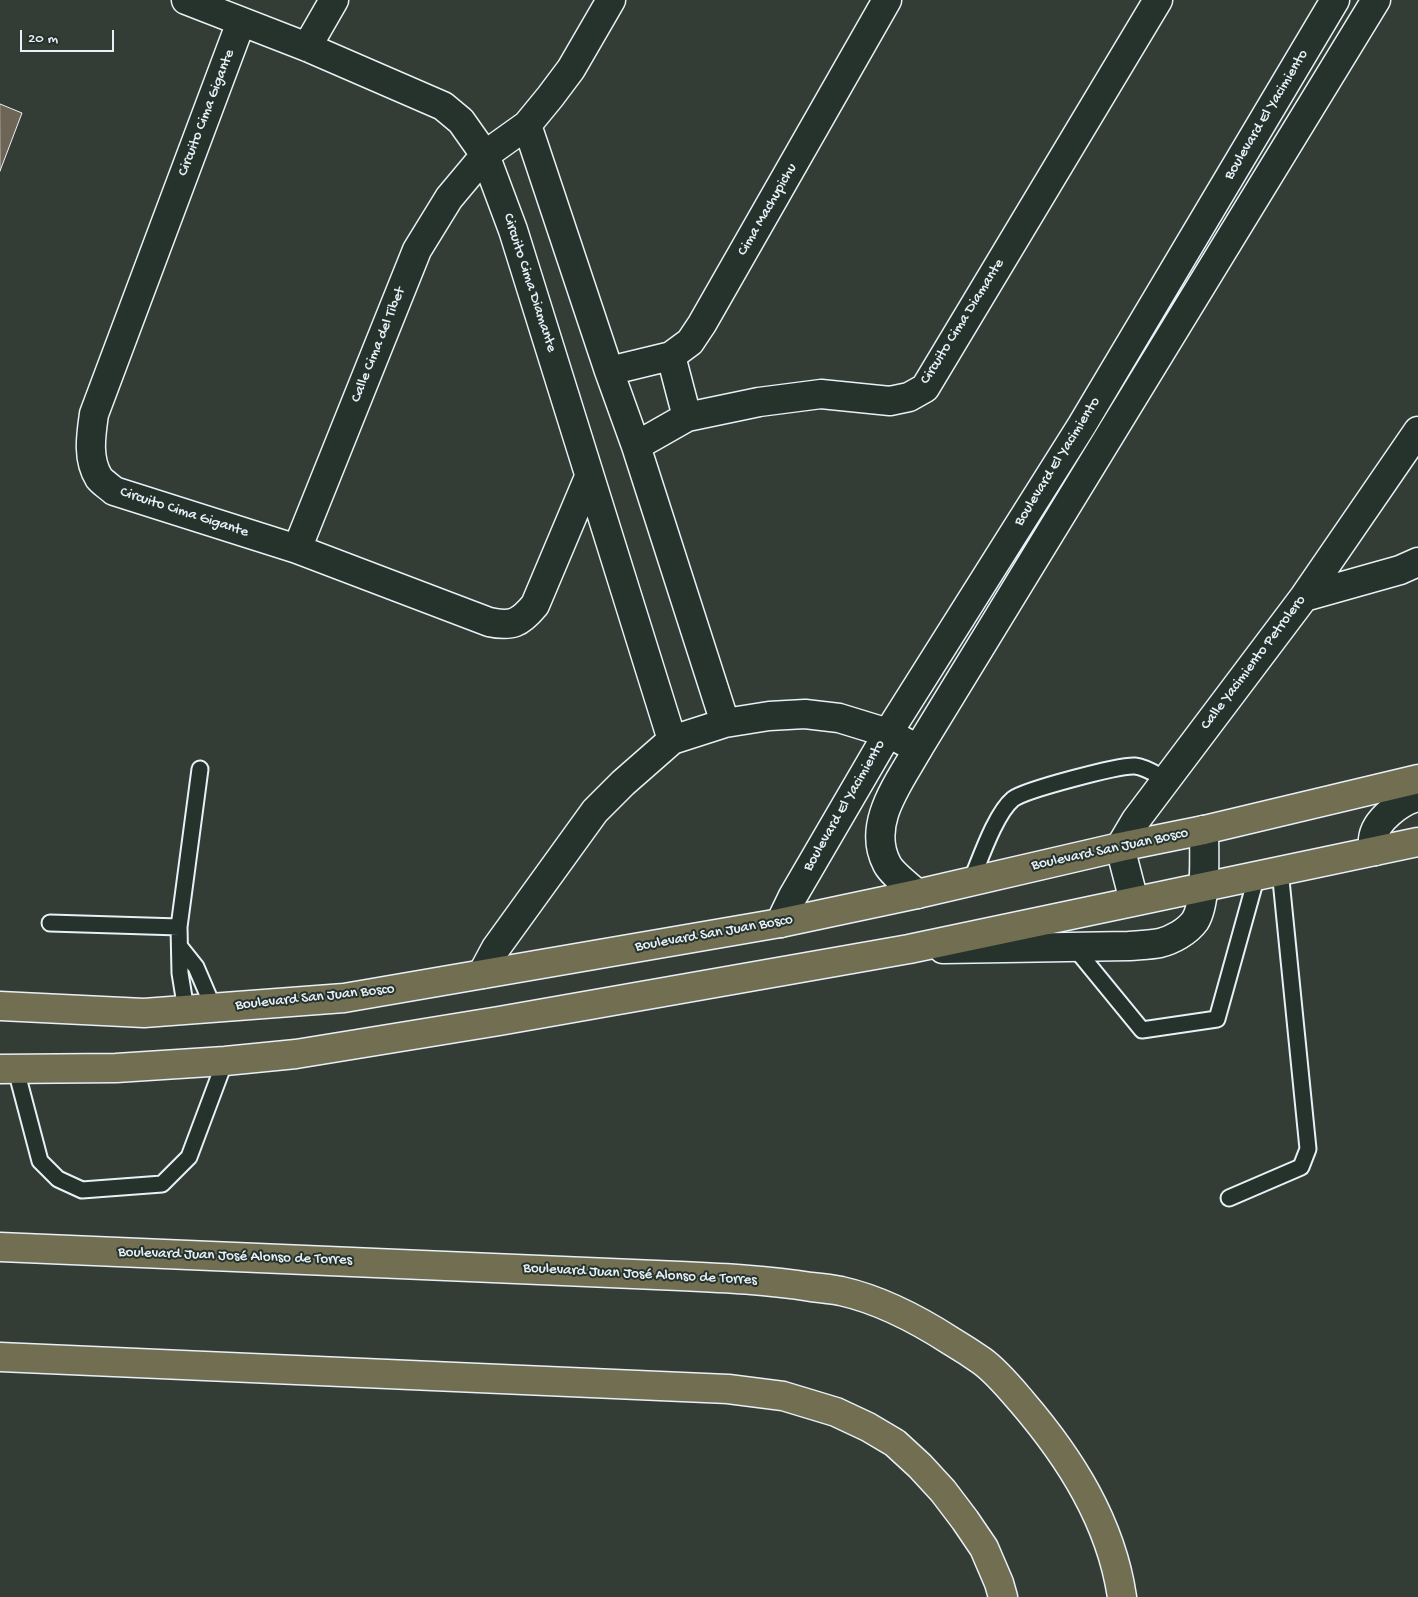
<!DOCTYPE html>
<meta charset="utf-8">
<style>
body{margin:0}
#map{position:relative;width:1418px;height:1597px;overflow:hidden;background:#343d35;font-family:"Gochi Hand",sans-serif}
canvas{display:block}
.scale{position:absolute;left:20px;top:30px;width:94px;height:22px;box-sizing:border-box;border:2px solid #e8f1f8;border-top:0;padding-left:6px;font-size:15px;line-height:18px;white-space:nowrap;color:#e8f1f8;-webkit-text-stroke:4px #26332d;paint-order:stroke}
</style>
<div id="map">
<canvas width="1418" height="1597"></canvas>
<div class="scale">20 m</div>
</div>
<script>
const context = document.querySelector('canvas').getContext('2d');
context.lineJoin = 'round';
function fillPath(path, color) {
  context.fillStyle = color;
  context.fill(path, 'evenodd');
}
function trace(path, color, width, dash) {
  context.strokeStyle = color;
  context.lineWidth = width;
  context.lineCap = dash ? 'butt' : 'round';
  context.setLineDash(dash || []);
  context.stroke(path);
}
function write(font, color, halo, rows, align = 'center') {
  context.font = font + ' "Gochi Hand",sans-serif';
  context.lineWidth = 4;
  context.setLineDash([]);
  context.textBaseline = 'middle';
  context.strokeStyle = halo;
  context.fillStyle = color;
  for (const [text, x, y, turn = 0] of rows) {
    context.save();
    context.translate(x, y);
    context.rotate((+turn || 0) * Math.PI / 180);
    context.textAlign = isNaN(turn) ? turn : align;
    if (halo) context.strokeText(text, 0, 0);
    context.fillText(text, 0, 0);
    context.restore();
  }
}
const building = new Path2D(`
 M0 104 22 113 0 171Z`);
fillPath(building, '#6e6556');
trace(building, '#e8f1f8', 1);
const service = new Path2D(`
 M971 881C980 860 995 814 1013 799 1025 790 1119 765 1135 766 1146 767 1157 775 1167 780
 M50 923 179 927
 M180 947 196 967 214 1009
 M1074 947 1142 1030 1217 1019 1257 875
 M186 1010 180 973 179 927 200 769
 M16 1070 40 1161 58 1179 82 1190 162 1184 189 1157 225 1061
 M1229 1198 1301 1167 1308 1149 1280 870`);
const minor = new Path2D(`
 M186 0 307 47 443 106 461 121 485 155 513 230 672 740
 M241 22 94 414C91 435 87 459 99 478 103 483 110 487 114 491L297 549 489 622C512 627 520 623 535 605L589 477
 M307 47 334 0
 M527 125 609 371 636 446 725 723
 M671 356 687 417
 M609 371 671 356 690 342 702 324 887 0
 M636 446 687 417 759 402 821 394 890 401 909 397 925 388 1158 0
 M297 549 417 250 449 198 485 155 527 125 550 97 571 69 611 0
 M1304 597 1400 570 1418 562
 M1134 901 1120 847 1136 820 1304 597 1418 431
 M482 974 496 948 595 811 623 783 672 740 725 723 769 716 805 714 839 718 888 733 918 749`);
const tertiary = new Path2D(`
 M917 894C909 886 892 874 887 864 866 824 899 783 918 749L1376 0
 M780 923 793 896 888 733 1082 425 1335 0`);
const secondary = new Path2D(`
 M1375 851C1374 847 1373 843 1373 839 1375 820 1401 801 1418 797
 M943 949 1129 946C1139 945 1150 945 1160 943 1172 940 1187 932 1195 921 1207 902 1204 853 1204 830`);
const primary = new Path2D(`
 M0 1006 144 1013 344 998 780 923 917 894 1120 847 1204 830 1418 779
 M0 1069 116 1068 225 1061 296 1054 499 1021 909 949 1418 842
 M0 1247 680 1276C724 1278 768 1280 811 1287 821 1288 831 1289 841 1291 881 1300 917 1319 951 1341 961 1347 972 1354 982 1361 997 1372 1010 1388 1022 1402 1070 1458 1111 1522 1122 1597
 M0 1357 728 1389 783 1396 836 1412 868 1427 895 1443 920 1466 943 1491 965 1520 984 1548 999 1583 1003 1597`);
trace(service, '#e8f1f8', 19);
trace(minor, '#e8f1f8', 31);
trace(tertiary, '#e8f1f8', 31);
trace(secondary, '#e8f1f8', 31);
trace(primary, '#e8f1f8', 31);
trace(service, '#26332d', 15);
trace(minor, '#26332d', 28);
trace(tertiary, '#26332d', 28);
trace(secondary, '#26332d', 28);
trace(primary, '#726e52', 28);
write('15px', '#e8f1f8', '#26332d', [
 ["Circuito Cima Gigante",207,113,-69],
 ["Boulevard El Yacimiento",1267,115,-59],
 ["Cima Machupichu",768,210,-60],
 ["Circuito Cima Diamante",529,283,72],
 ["Circuito Cima Diamante",963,322,-58],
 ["Calle Cima del Tibet",379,345,-68],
 ["Boulevard El Yacimiento",1058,462,-58],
 ["Circuito Cima Gigante",184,513,18],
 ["Calle Yacimiento Petrolero",1254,663,-53],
 ["Boulevard El Yacimiento",845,806,-60],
 ["Boulevard San Juan Bosco",1110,850,-12],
 ["Boulevard San Juan Bosco",714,934,-10],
 ["Boulevard San Juan Bosco",315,998,-6],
 ["Boulevard Juan José Alonso de Torres",235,1257,2],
 ["Boulevard Juan José Alonso de Torres",640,1275,3]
]);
</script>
